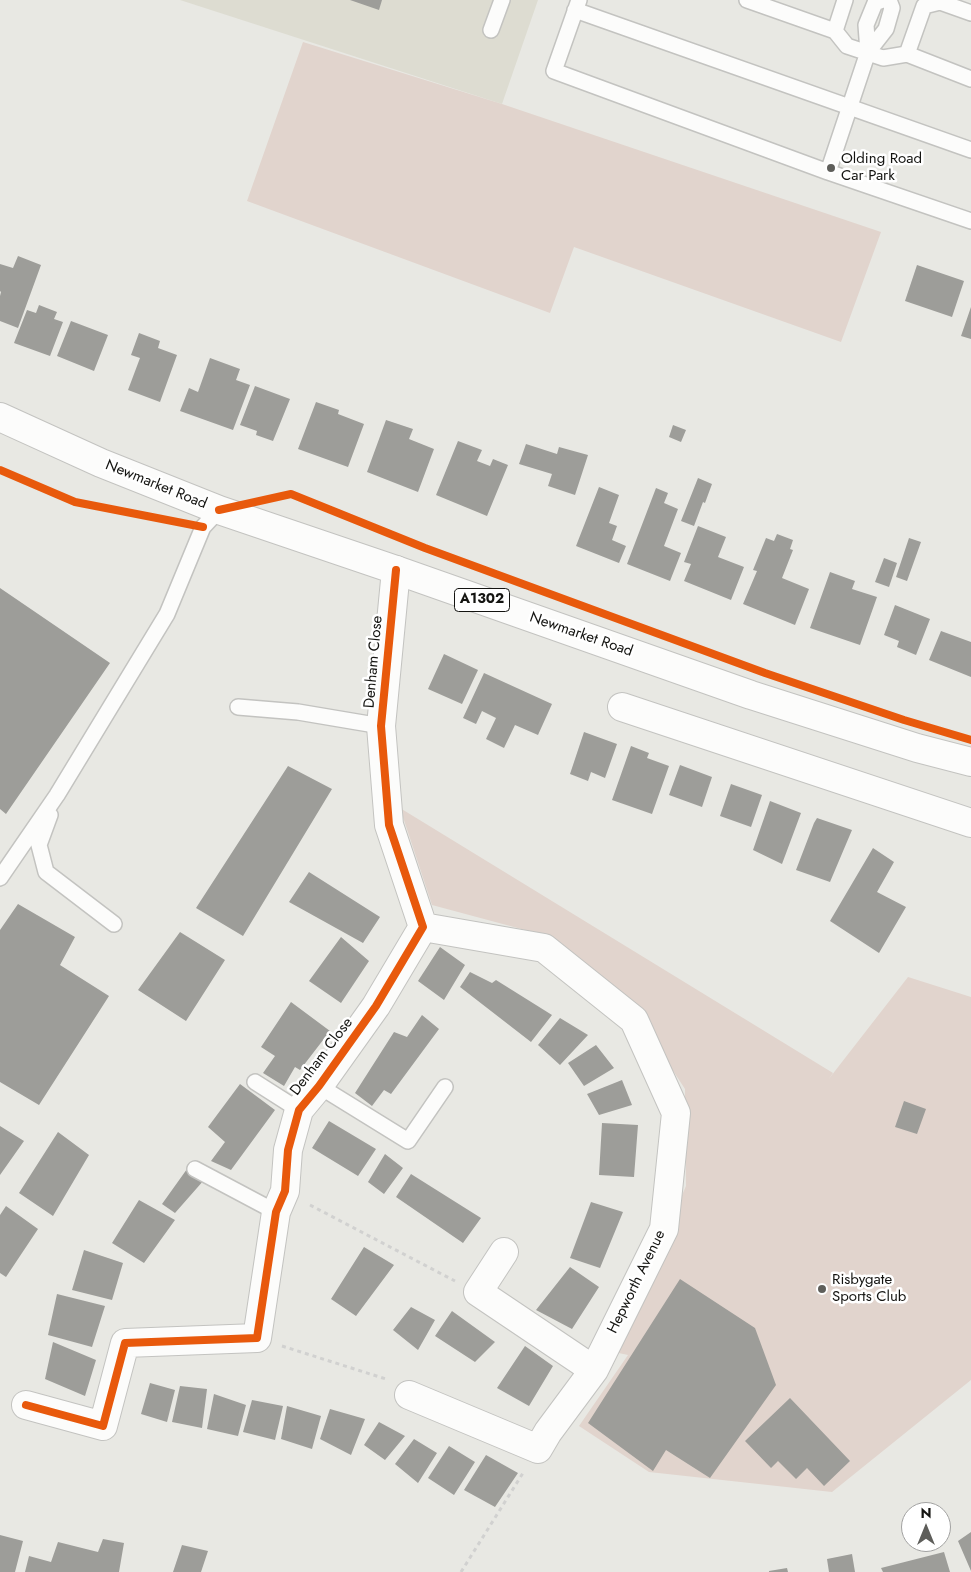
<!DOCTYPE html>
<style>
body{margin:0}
#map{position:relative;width:971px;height:1572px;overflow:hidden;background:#e8e8e3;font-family:Jost,sans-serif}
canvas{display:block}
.north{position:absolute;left:901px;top:1502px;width:50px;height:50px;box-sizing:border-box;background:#fff;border:1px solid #a1a1a0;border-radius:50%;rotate:0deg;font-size:14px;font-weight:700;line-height:20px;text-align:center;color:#141411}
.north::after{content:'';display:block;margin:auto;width:18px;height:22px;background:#5e5e5a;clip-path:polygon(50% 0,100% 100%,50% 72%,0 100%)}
</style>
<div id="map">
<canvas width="971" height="1572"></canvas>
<div class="north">N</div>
</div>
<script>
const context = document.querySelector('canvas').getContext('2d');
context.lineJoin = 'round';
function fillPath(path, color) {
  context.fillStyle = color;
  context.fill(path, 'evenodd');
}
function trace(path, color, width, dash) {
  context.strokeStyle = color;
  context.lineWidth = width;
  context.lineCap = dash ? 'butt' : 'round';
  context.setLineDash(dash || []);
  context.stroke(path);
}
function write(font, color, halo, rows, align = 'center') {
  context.font = font + ' Jost,sans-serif';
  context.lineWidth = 5;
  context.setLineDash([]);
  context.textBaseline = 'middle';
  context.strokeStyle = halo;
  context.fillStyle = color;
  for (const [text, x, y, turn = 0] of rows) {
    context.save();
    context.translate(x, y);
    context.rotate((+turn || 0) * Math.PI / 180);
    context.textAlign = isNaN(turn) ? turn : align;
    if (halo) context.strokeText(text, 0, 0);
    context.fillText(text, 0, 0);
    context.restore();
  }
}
fillPath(new Path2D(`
 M180 0H538L502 104Z`), '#dddcd1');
fillPath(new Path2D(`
 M303 42 502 104 881 232 841 342 574 247 550 313 247 201Z
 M400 808 833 1073 828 1080 908 977 971 997V1380L832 1492 649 1472 579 1426 628 1355 614 1352 686 1186 685 1089 626 999 540 934 432 905Z`), '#e1d4cd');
fillPath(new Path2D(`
 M350 0H382L379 10Z
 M18 256 41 265 18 328 0 321V296L1 292 0 291V264L13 268Z
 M917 265 964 281 952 317 905 301Z
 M39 305 57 312 54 319 63 322 50 356 14 343 27 310 36 313Z
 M971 307V339L961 336Z
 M71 321 108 335 94 371 57 356Z
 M139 333 160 341 158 348 177 355 160 402 128 390 140 358 131 355Z
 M210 358 240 369 236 380 250 385 233 430 180 411 189 388 198 392Z
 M255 386 290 399 273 441 256 435 257 431 240 425Z
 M316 402 339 410 338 414 364 424 348 467 298 449Z
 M386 420 413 429 409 439 434 449 418 492 367 472Z
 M673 425 686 430 681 442 669 437Z
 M458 441 482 450 477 461 490 466 493 459 508 465 487 516 436 495Z
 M526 444 557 454 559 447 588 455 575 495 548 486 552 474 519 464Z
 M698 478 712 484 705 503 703 502 694 526 681 521Z
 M599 487 619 495 609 523 617 526 612 540 626 546 619 563 576 546Z
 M656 488 668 493 664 503 678 509 664 546 681 553 670 581 627 564Z
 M698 526 726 537 718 557 744 567 731 600 684 581 691 564 684 562Z
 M777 534 793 540 790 549 793 550 782 578 809 589 795 625 743 604 757 571 753 570 766 538 774 541Z
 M909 538 921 542 907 581 896 577Z
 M884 558 897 563 889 587 875 582Z
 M830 572 855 581 852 589 877 597 860 645 810 628Z
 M0 588 110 663 6 814 0 809Z
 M895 605 930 619 916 655 897 647 899 641 884 635Z
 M941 631 971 642V677L929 660Z
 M444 654 478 670 462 704 428 689Z
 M484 673 552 704 538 735 515 725 504 748 486 739 496 718 482 711 476 724 463 718Z
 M584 732 617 744 605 778 591 772 588 781 570 774Z
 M631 746 649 753 647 758 669 766 652 814 612 800Z
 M680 765 712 777 702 807 669 795Z
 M288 766 332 789 243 936 196 908Z
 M731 784 762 795 751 827 720 816Z
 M770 801 801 813 782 864 753 850Z
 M817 818 852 830 830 882 796 870 814 823Z
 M873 848 894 862 877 892 906 907 879 953 830 921Z
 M309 872 380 917 363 943 289 902Z
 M18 904 75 937 60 965 109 996 39 1105 0 1082V930Z
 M180 932 225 960 186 1021 138 990Z
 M341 937 369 961 341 1003 309 981Z
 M440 947 465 965 444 1000 418 981Z
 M470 972 492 983 496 980 552 1015 531 1042 460 987Z
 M291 1002 330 1031 300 1070 295 1067 284 1086 263 1073 275 1056 261 1047Z
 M422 1015 439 1029 391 1094 384 1090 372 1106 355 1093 394 1032 407 1037Z
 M560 1018 588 1035 560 1065 538 1045Z
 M596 1045 614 1068 584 1086 568 1063Z
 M622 1080 632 1105 599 1115 587 1094Z
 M240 1084 275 1110 231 1170 211 1161 225 1142 208 1127Z
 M904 1101 926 1109 917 1134 895 1127Z
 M329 1121 376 1149 358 1176 312 1148Z
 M602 1123 638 1125 634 1177 599 1175Z
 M0 1126 24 1141 0 1175Z
 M58 1132 89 1155 53 1216 19 1193Z
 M385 1154 403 1168 384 1194 368 1182Z
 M187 1169 204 1180 175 1213 162 1204Z
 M411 1174 481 1218 463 1243 396 1197Z
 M139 1200 175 1220 144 1263 112 1243Z
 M591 1202 623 1212 600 1268 570 1258Z
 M6 1206 38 1229 6 1277 0 1273V1215Z
 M364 1247 394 1265 356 1316 331 1299Z
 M84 1250 123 1263 112 1300 72 1290Z
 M570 1267 599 1287 572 1329 536 1310Z
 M680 1279 755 1328 776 1385 710 1478 666 1450 653 1471 588 1423Z
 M57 1294 105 1306 92 1347 48 1335Z
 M411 1307 435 1320 418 1350 393 1330Z
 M452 1311 495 1342 475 1362 435 1336Z
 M53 1342 96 1360 85 1396 45 1379Z
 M525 1346 553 1366 529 1406 497 1388Z
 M150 1383 175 1390 167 1422 141 1414Z
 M180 1386 207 1389 202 1428 172 1422Z
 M214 1394 246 1405 238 1436 207 1429Z
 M790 1398 850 1461 824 1486 807 1468 796 1479 778 1461 771 1468 745 1441Z
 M252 1400 283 1406 275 1440 243 1432Z
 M287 1406 321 1416 312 1449 281 1439Z
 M330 1409 365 1419 351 1455 320 1439Z
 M379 1422 405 1436 385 1460 364 1445Z
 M414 1439 437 1453 418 1483 395 1464Z
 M449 1446 475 1462 454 1495 428 1478Z
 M486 1455 518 1473 495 1507 464 1490Z
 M971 1532V1571L958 1541Z
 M0 1535 23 1541 15 1572H0Z
 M103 1539 124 1543 119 1572H25L29 1556 51 1562 58 1542 98 1552Z
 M182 1545 208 1551 201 1572H173Z
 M944 1552 950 1572H883L881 1568Z
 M852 1554 855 1572H829L827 1559Z
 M787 1568 788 1572H769V1571Z`), '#9d9d99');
const lane = new Path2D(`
 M579 0 554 71 828 172 971 221
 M747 0 835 31 847 46 883 58 907 54 971 79
 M575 10 971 150
 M491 30 502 0
 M835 31 845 0
 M868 52 866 25 875 3 882 0
 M907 54 924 6 940 2 971 13
 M828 172 868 52 886 29 892 8 889 0
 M238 707 298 712 381 726
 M50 815 39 845 46 872 114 924
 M0 878 57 795 167 614 203 527 219 510
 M255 1082 299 1110
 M319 1086 408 1141 445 1087
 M195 1169 276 1212`);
const street = new Path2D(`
 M622 707 971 823
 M504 1252 478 1292 594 1370
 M409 1395 538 1449 548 1432 594 1370 664 1229 676 1113 634 1020 544 948 423 927
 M26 1405 103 1426 125 1343 257 1338 276 1212 285 1191 288 1150 299 1110 319 1086 376 1006 423 927 389 825 381 726 396 570`);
const primary = new Path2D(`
 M0 417 101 463 219 510 396 570 751 695 917 748 971 762`);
trace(lane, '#c3c3c0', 18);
trace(street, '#c3c3c0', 30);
trace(primary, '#c3c3c0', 30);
trace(new Path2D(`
 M310 1205 455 1281
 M282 1346 386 1379
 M461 1572 523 1473`), '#d1d1d0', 3, [4, 4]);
trace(lane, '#fcfcfb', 15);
trace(street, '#fcfcfb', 28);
trace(primary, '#fcfcfb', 28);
trace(new Path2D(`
 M0 470 75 502 203 527
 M219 510 291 494 425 548 765 673 904 720 971 740
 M26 1405 103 1426 125 1343 257 1338 276 1212 285 1191 288 1150 299 1110 319 1086 376 1006 423 927 389 825 381 726 396 570`), '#e8590c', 8);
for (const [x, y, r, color] of [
 [831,168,5,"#5e5e5a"],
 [822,1289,5,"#5e5e5a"]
]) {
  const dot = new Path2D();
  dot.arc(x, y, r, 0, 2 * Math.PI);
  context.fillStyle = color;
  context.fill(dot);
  trace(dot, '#fff', 2);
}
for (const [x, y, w] of [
 [482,600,55]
]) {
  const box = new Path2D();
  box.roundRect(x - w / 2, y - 11.5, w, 23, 4);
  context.fillStyle = '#fff';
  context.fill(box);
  trace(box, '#141411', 1);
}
write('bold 14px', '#141411', null, [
 ["A1302",482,600]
]);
write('15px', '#141411', '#fff', [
 ["Olding Road",841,159],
 ["Car Park",841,176],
 ["Risbygate",832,1280],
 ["Sports Club",832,1297]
], 'left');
write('15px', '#141411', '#fff', [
 ["Newmarket Road",156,485,22],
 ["Newmarket Road",581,635,19],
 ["Denham Close",374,662,-85],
 ["Denham Close",322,1057,-53],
 ["Hepworth Avenue",637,1282,-64]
]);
</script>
